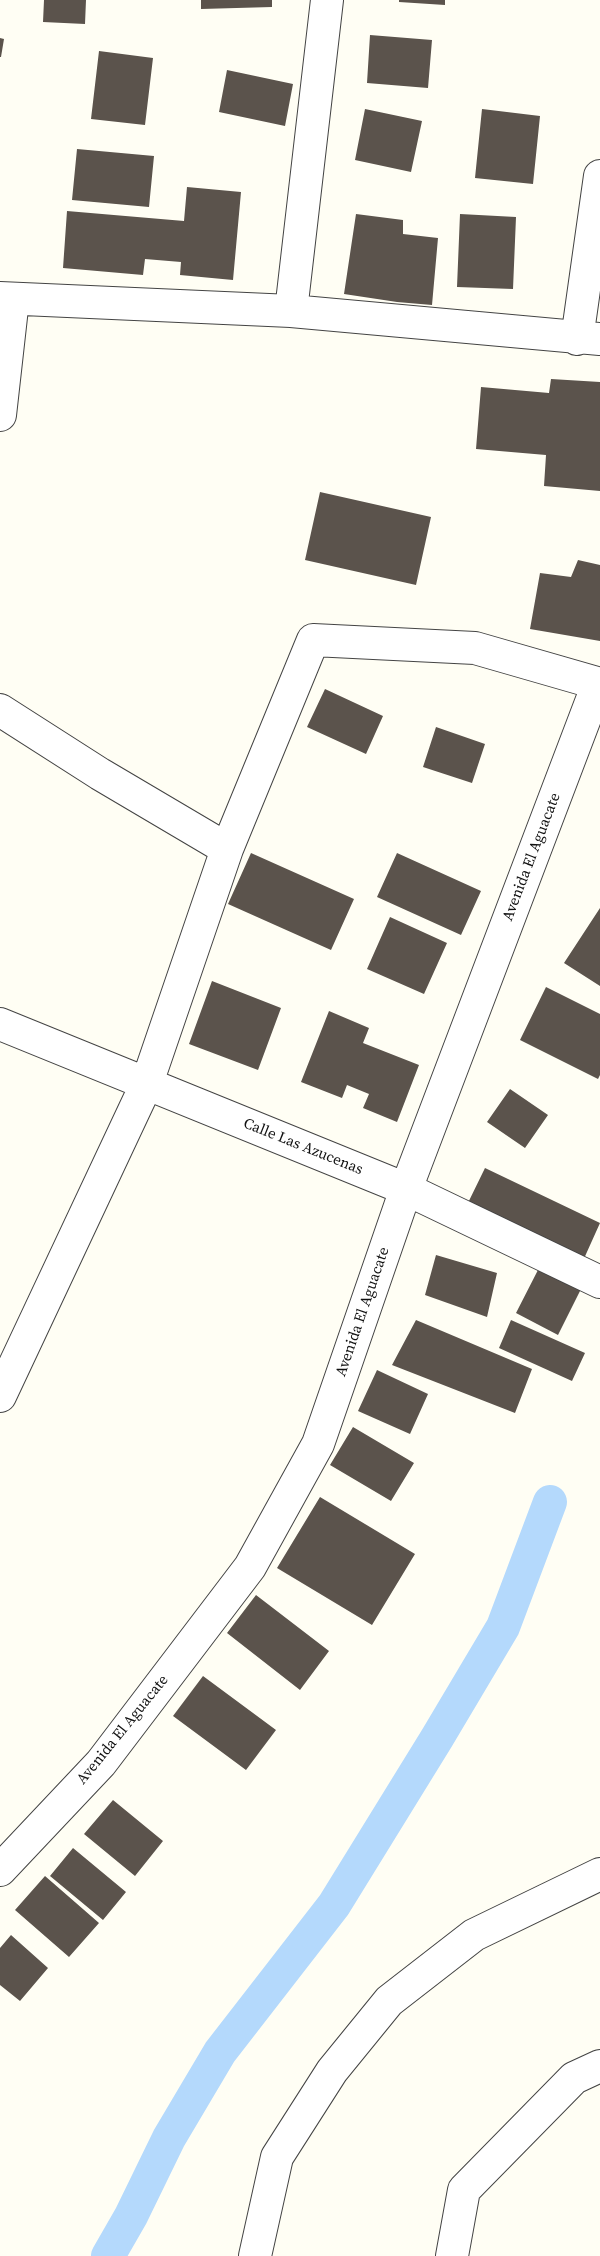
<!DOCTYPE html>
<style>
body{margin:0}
canvas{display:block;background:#fffef4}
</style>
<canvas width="600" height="2256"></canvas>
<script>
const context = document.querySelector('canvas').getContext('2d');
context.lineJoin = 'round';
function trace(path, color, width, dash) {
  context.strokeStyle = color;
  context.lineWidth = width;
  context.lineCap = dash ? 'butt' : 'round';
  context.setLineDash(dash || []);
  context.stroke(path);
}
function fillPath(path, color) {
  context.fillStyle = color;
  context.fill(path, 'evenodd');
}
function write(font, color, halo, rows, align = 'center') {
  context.font = font + ' "Source Serif 4",serif';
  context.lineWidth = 6;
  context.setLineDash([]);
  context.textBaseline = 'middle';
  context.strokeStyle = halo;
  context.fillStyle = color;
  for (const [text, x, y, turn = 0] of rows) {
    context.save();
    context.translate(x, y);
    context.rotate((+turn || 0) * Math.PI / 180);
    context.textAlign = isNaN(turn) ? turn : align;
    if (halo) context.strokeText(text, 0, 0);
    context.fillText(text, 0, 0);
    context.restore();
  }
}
trace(new Path2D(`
 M108 2256 131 2216 169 2138 220 2052 334 1905 437 1738 503 1627 550 1502`), '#b4d9fc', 34);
fillPath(new Path2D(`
 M44 0H86L85 24 43 22Z
 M201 0H272V7L201 9Z
 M399 0H445V5L399 2Z
 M370 35 432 40 428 88 367 83Z
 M0 38 4 39 1 57H0Z
 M99 51 153 58 145 125 91 119Z
 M227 70 293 84 285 126 219 112Z
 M365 109 422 121 411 172 355 160Z
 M482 109 540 116 533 184 475 178Z
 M77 149 154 156 149 207 72 200Z
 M187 187 241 192 233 280 180 275 181 262 145 259 143 275 63 268 67 211 184 221Z
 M356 214 403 220V234L438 238 432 305 397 302 344 294Z
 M460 214 516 217 513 289 457 287Z
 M551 379 600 382V491L544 486 546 455 476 449 481 387 549 393Z
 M320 492 431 517 416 585 305 560Z
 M578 560 600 565V641L530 629 540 573 571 577Z
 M325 689 383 716 366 754 307 727Z
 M436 727 485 744 472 783 423 767Z
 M251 853 354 899 331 950 228 904Z
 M397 853 481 891 461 935 377 897Z
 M600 908V986L564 963Z
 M390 917 447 943 424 994 367 969Z
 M212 981 281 1008 258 1070 189 1044Z
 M546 987 600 1014V1075L598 1079 520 1040Z
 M329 1011 369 1028 363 1043 419 1065 397 1122 363 1108 369 1094 347 1085 342 1098 301 1082Z
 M510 1089 548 1115 525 1148 487 1122Z
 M485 1168 600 1223 582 1263 465 1209Z
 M436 1255 497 1273 487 1317 425 1295Z
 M539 1268 581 1289 558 1335 516 1313Z
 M416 1320 532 1369 515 1413 392 1365Z
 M511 1320 585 1353 572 1381 499 1348Z
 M377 1370 428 1394 410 1434 358 1411Z
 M353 1427 414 1463 391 1501 330 1465Z
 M320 1497 415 1554 372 1625 277 1568Z
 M256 1595 329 1651 300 1690 227 1633Z
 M203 1676 276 1730 246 1770 173 1716Z
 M113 1800 163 1841 135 1876 84 1834Z
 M73 1848 126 1892 103 1920 50 1876Z
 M45 1876 99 1923 69 1957 15 1910Z
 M11 1935 48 1968 20 2001 0 1985V1948Z`), '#5b534c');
const street = new Path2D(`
 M0 298 291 311 600 339
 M291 311 327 0
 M577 339 600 176
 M0 415 13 299
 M0 710 100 774 227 849
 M0 1024 406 1189 600 1282
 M0 1396 147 1083 227 849 313 640 475 648 600 684
 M0 1870 101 1763 250 1567 318 1444 406 1189 598 684
 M255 2256 277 2157 332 2071 389 2001 474 1935 600 1874
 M452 2256 464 2190 574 2078 600 2066`);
trace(street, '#444', 34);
trace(street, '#fff', 32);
write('15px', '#111', '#fff', [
 ["Avenida El Aguacate",532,857,-69],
 ["Calle Las Azucenas",303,1147,22],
 ["Avenida El Aguacate",363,1312,-71],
 ["Avenida El Aguacate",123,1730,-51]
]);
</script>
